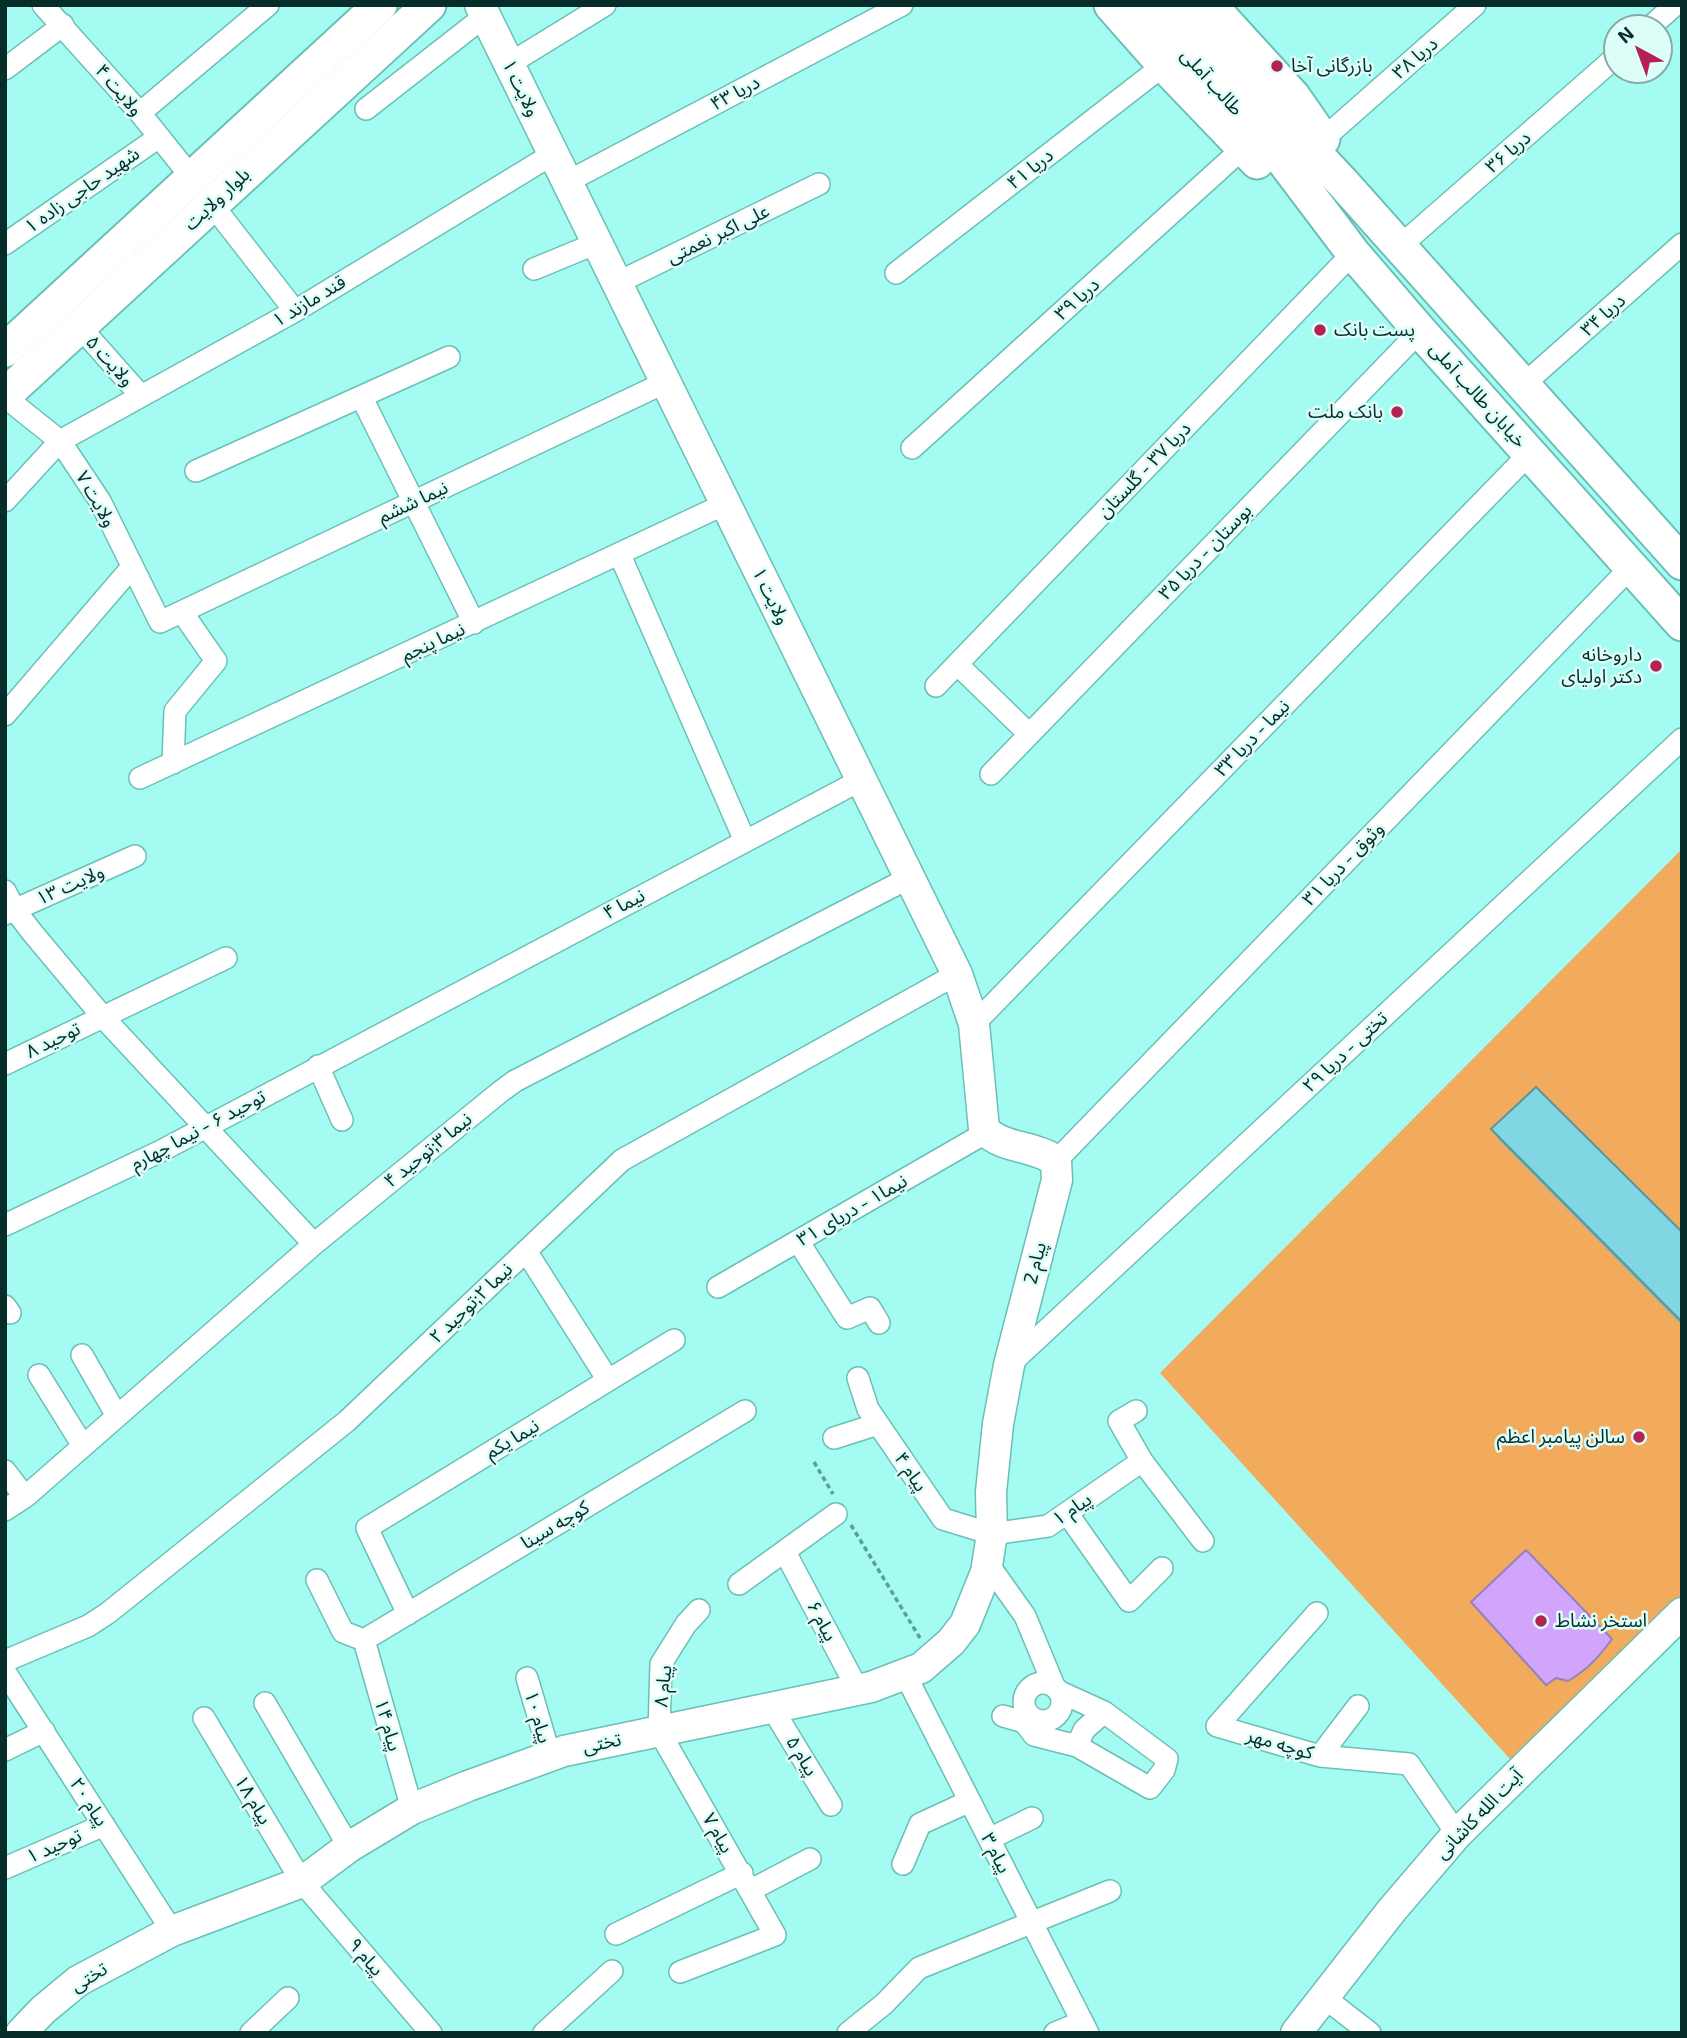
<!DOCTYPE html>
<meta charset="utf-8">
<style>
body{margin:0}
#map{position:relative;width:1687px;height:2038px;overflow:hidden;background:#a4fbf2;font-family:"Exo 2",sans-serif}
canvas{display:block}
.frame{position:absolute;inset:0;border:7px solid #072d2a;pointer-events:none}
.north{position:absolute;left:1603px;top:14px;width:70px;height:70px;box-sizing:border-box;background:#ddfdf9;border:2px solid #87aaa6;border-radius:50%;rotate:319deg;font-size:19px;font-weight:700;line-height:28px;text-align:center;color:#072d2a}
.north::after{content:'';display:block;margin:auto;width:24px;height:32px;background:#b22253;clip-path:polygon(50% 0,100% 100%,50% 72%,0 100%)}
</style>
<div id="map">
<canvas width="1687" height="2038"></canvas>
<div class="frame"></div>
<div class="north">N</div>
</div>
<script>
const context = document.querySelector('canvas').getContext('2d');
context.lineJoin = 'round';
function fillPath(path, color) {
  context.fillStyle = color;
  context.fill(path, 'evenodd');
}
function trace(path, color, width, dash) {
  context.strokeStyle = color;
  context.lineWidth = width;
  context.lineCap = dash ? 'butt' : 'round';
  context.setLineDash(dash || []);
  context.stroke(path);
}
function write(font, color, halo, rows, align = 'center') {
  context.font = font + ' "Exo 2","Noto Sans Arabic",sans-serif';
  context.lineWidth = 5;
  context.setLineDash([]);
  context.textBaseline = 'middle';
  context.strokeStyle = halo;
  context.fillStyle = color;
  for (const [text, x, y, turn = 0] of rows) {
    context.save();
    context.translate(x, y);
    context.rotate((+turn || 0) * Math.PI / 180);
    context.textAlign = isNaN(turn) ? turn : align;
    if (halo) context.strokeText(text, 0, 0);
    context.fillText(text, 0, 0);
    context.restore();
  }
}
fillPath(new Path2D(`
 M1682 849V1613L1520 1770 1160 1373Z`), '#f2ab5d');
const water = new Path2D(`
 M1526 1550 1612 1639C1599 1657 1587 1670 1568 1681L1556 1678 1546 1685 1471 1602Z`);
fillPath(water, '#d2a5fd');
trace(water, '#9581be', 2);
const street = new Path2D(`
 M43 5 140 113 192 178
 M1649 28 1675 5
 M509 64 605 5
 M5 69 63 25
 M366 109 485 16
 M140 113 268 5
 M1323 139 1475 5
 M567 182 902 5
 M211 203 295 311
 M5 244 159 137
 M1399 247 1617 56
 M534 269 597 243
 M896 273 1164 65
 M617 283 819 184
 M79 326 141 396
 M1523 385 1682 244
 M5 397 60 441 100 501 160 622 666 382
 M362 398 474 623
 M912 448 1242 149
 M196 471 449 357
 M5 501 60 441 295 311 553 154
 M620 555 745 841
 M957 664 1029 734
 M936 686 1353 253
 M5 715 132 567
 M173 763 175 711 216 661 182 612
 M991 774 1420 331
 M140 778 725 504
 M5 891 15 910 31 931 102 1016 314 1244
 M5 914 135 856
 M974 1024 1530 453
 M5 1064 226 958
 M318 1066 342 1120
 M1056 1161 1631 567
 M5 1225 161 1151 861 780
 M798 1241 847 1318 870 1308 879 1323
 M526 1251 608 1380
 M718 1287 987 1132
 M5 1306 10 1313
 M82 1355 117 1416
 M1009 1365 1682 739
 M39 1375 83 1446
 M858 1378 868 1409 943 1519 992 1534 1048 1526 1142 1461 1119 1421 1136 1411
 M834 1438 878 1424
 M1142 1461 1203 1541
 M5 1471 25 1497
 M5 1510 25 1497 314 1244 500 1092 515 1081 909 878
 M1067 1513 1129 1601 1162 1568
 M785 1552 858 1690
 M988 1564 1025 1616 1054 1686
 M317 1580 343 1632 364 1640
 M739 1584 836 1514
 M1317 1613 1217 1726 1320 1756 1409 1764 1457 1834
 M408 1614 367 1528 674 1340
 M364 1640 745 1411
 M364 1640 412 1809
 M5 1661 88 1626 108 1613 347 1421 622 1160 957 974
 M5 1672 172 1931
 M905 1674 1088 2033
 M527 1678 550 1756
 M1024 1702a19 19 0 1 1 38 0a19 19 0 1 1-38 0Z
 M265 1703 349 1847
 M772 1708 831 1805
 M1003 1716 1024 1722 1034 1735 1077 1746 1150 1788 1164 1770 1167 1759 1104 1712 1060 1692
 M204 1718 302 1882 431 2033
 M1077 1746 1084 1730 1104 1712
 M5 1750 44 1731
 M1320 1756 1358 1706
 M989 1839 1032 1818
 M903 1864 920 1824 970 1801
 M5 1868 104 1825
 M751 1890 810 1859
 M616 1934 742 1873
 M680 1972 775 1935 659 1731 661 1664 686 1624 699 1610
 M1325 1998 1370 2033
 M251 2033 288 1998
 M544 2033 612 1971
 M848 2033 884 2004 919 1968 1110 1891
 M1055 2033 1082 2022`);
const secondary = new Path2D(`
 M21 2033 43 2010 78 1981 172 1931 302 1882 349 1847 412 1809 468 1786 564 1751 871 1687 921 1668 951 1642 965 1624 986 1572 992 1534 991 1492 998 1424 1009 1365 1057 1180 1056 1161C1035 1145 1001 1149 984 1129L974 1024 957 974 480 5
 M1296 2033 1392 1910 1457 1834 1682 1613`);
const primary = new Path2D(`
 M1111 5 1164 65 1257 162
 M1143 5 1282 159 1353 253 1420 331 1682 624
 M1176 5 1343 183 1682 563
 M1210 5 1293 96 1323 139
 M5 350 380 5
 M5 395 429 5`);
trace(street, '#6ac0b7', 24);
trace(secondary, '#6ac0b7', 33);
trace(primary, '#6ac0b7', 37);
trace(new Path2D(`
 M814 1462 833 1494
 M851 1525 920 1638`), '#5e9f99', 3.5, [5, 3.5]);
trace(street, '#fff', 21);
trace(secondary, '#fff', 30);
trace(primary, '#fff', 33);
fillPath(new Path2D(`
 M1491 1129 1682 1232V1325L1500 1141Z`), '#6eb8c2');
const building = new Path2D(`
 M1536 1087 1682 1232V1322L1491 1129Z`);
fillPath(building, '#80d6e2');
trace(building, '#5a969e', 2);
for (const [x, y, r, color] of [
 [1277,66,7,"#b22253"],
 [1320,330,7,"#b22253"],
 [1397,412,7,"#b22253"],
 [1656,666,7,"#b22253"],
 [1639,1437,7,"#b22253"],
 [1541,1621,7,"#b22253"]
]) {
  const dot = new Path2D();
  dot.arc(x, y, r, 0, 2 * Math.PI);
  context.fillStyle = color;
  context.fill(dot);
  trace(dot, '#ddfdf9', 2.5);
}
write('19px', '#072d2a', '#ddfdf9', [
 ["دریا ۳۸",1415,58,-41],
 ["طالب آملی",1212,82,48],
 ["ولایت ۱",521,88,64],
 ["ولایت ۴",119,90,49],
 ["دریا ۴۳",735,93,-28],
 ["دریا ۳۶",1508,152,-41],
 ["دریا ۴۱",1030,169,-38],
 ["شهید حاجی زاده ۱",82,190,-35],
 ["بلوار ولایت",217,199,-43],
 ["علی اکبر نعمتی",718,234,-26],
 ["دریا ۳۹",1077,299,-42],
 ["قند مازند ۱",309,301,-31],
 ["دریا ۳۴",1603,315,-42],
 ["ولایت ۵",110,361,48],
 ["خیابان طالب آملی",1478,395,48],
 ["دریا ۳۷ - گلستان",1144,470,-46],
 ["ولایت ۷",96,499,60],
 ["نیما ششم",413,502,-25],
 ["بوستان - دریا ۳۵",1205,552,-46],
 ["ولایت ۱",771,596,64],
 ["نیما پنجم",433,642,-25],
 ["نیما - دریا ۳۳",1252,738,-46],
 ["وثوق - دریا ۳۱",1343,864,-46],
 ["ولایت ۱۳",70,885,-24],
 ["نیما ۴",624,904,-28],
 ["توحید ۸",53,1040,-26],
 ["تختی - دریا ۲۹",1345,1052,-43],
 ["توحید ۶ - نیما چهارم",198,1130,-28],
 ["نیما ۳;توحید ۴",428,1150,-39],
 ["نیما۱ - دریای ۳۱",852,1210,-30],
 ["پیام 2",1035,1263,-76],
 ["نیما ۲;توحید ۲",471,1303,-44],
 ["نیما یکم",512,1439,-31],
 ["پیام ۴",911,1472,56],
 ["پیام ۱",1072,1509,-34],
 ["کوچه سینا",555,1525,-31],
 ["پیام ۶",822,1621,62],
 ["پیام ۸",663,1686,-84],
 ["پیام ۱۰",538,1717,74],
 ["پیام ۱۴",388,1725,74],
 ["تختی",602,1743,-12],
 ["کوچه مهر",1280,1744,16],
 ["پیام ۵",802,1756,59],
 ["پیام ۱۸",253,1800,59],
 ["پیام ۲۰",89,1802,57],
 ["آیت الله کاشانی",1479,1814,-46],
 ["پیام ۷",718,1833,60],
 ["توحید ۱",54,1846,-24],
 ["پيام ۳",996,1853,63],
 ["پیام ۹",366,1957,49],
 ["تختی",89,1977,-31]
]);
write('19px', '#072d2a', '#ddfdf9', [
 ["بازرگانی آخا",1291,66],
 ["پست بانک",1334,330],
 ["بانک ملت",1383,412,"right"],
 ["داروخانه",1642,655,"right"],
 ["دکتر اولیای",1642,677,"right"],
 ["سالن پیامبر اعظم",1625,1437,"right"],
 ["استخر نشاط",1555,1621]
], 'left');
</script>
